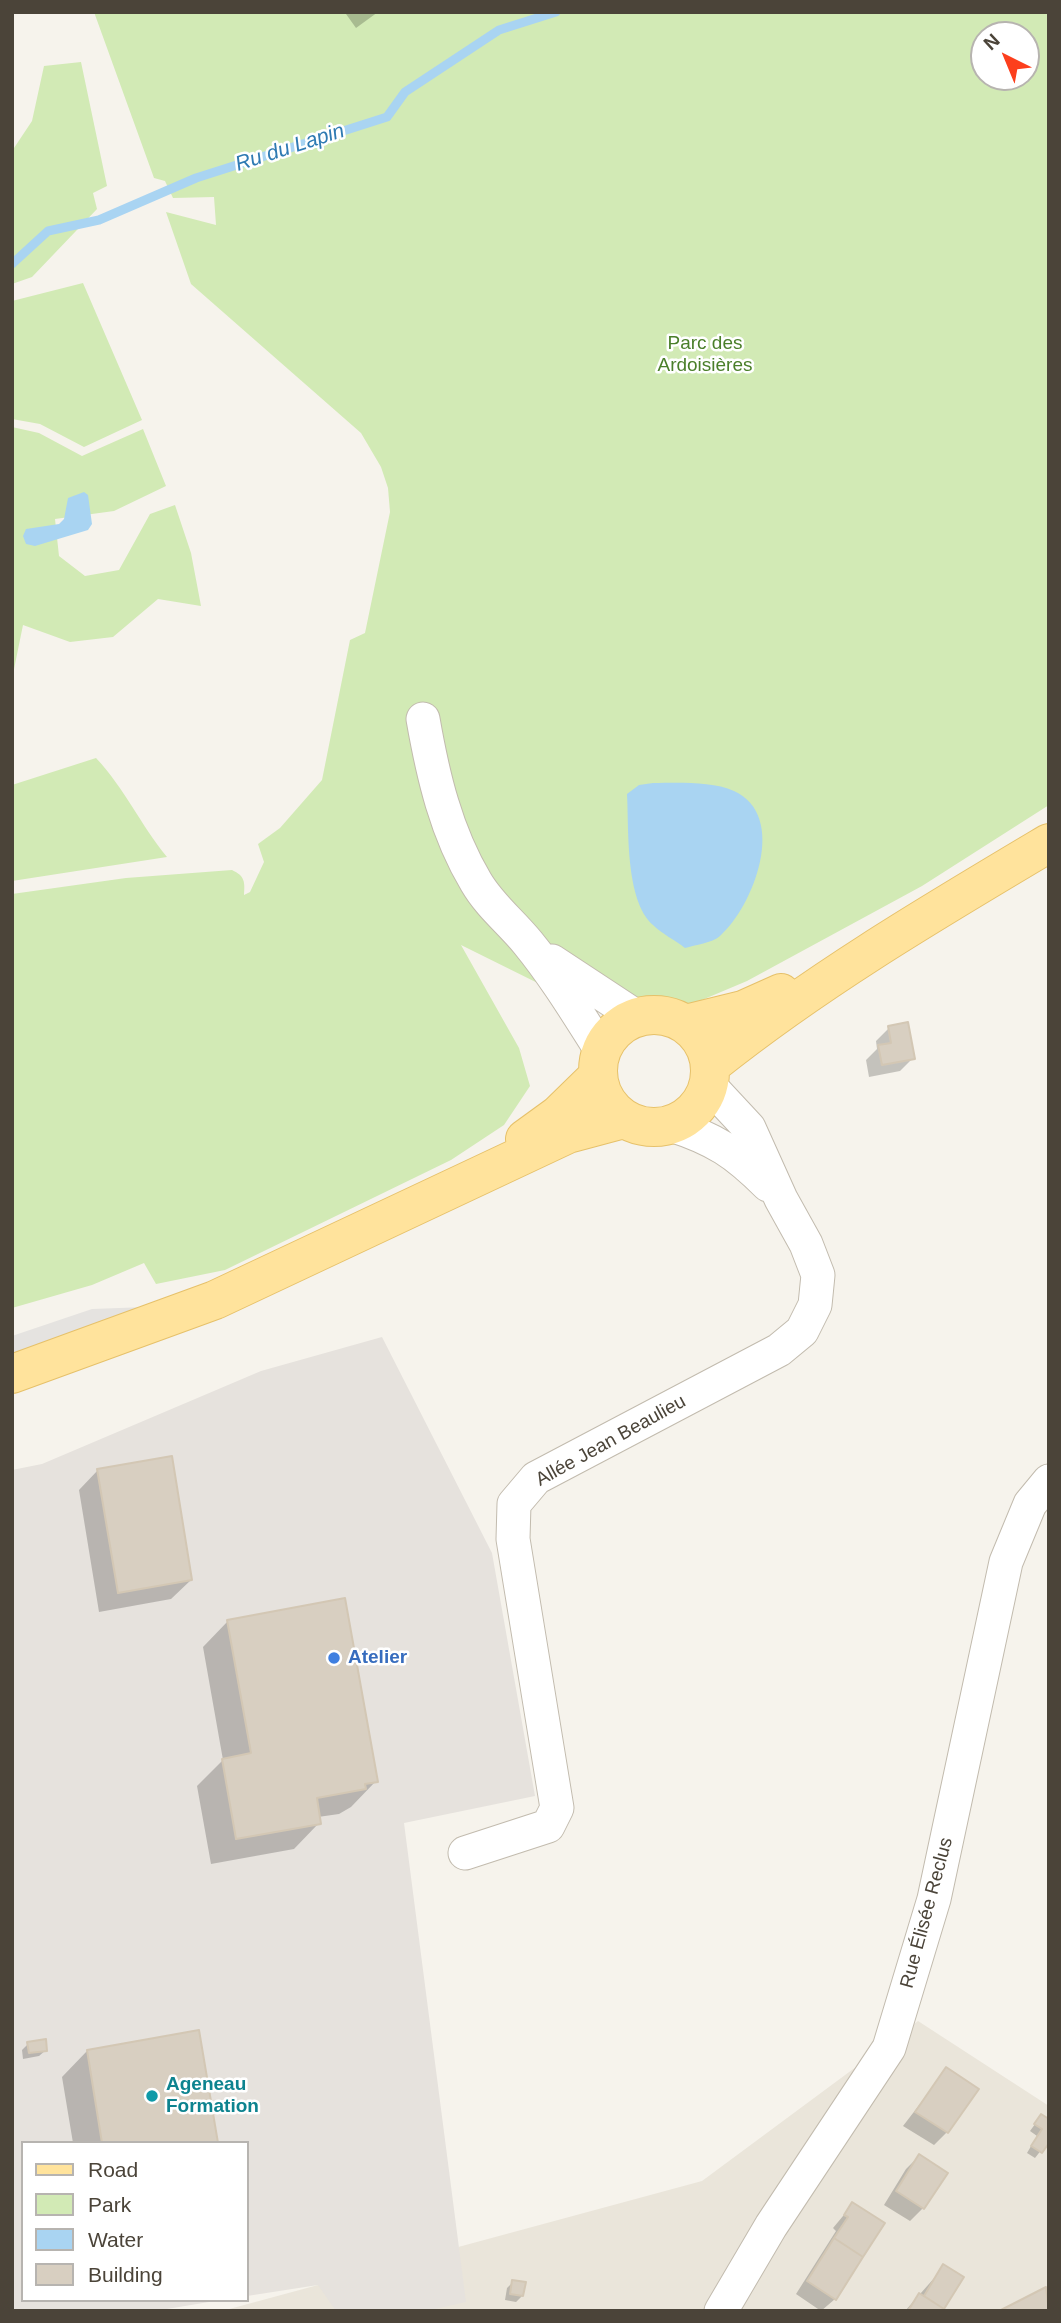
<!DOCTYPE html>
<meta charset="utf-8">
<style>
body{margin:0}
#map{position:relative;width:1061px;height:2323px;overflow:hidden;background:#f6f3ec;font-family:Arial,sans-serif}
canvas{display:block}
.frame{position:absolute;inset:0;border:14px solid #4b4439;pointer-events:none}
.legend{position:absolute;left:21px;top:2141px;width:228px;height:161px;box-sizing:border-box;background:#fff;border:2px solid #b7b4b0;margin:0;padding:9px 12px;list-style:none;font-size:21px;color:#4b4439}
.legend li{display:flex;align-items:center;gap:14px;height:35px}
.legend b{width:35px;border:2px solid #b7b4b0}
.north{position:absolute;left:970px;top:21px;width:70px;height:70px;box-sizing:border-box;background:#fff;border:2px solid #b7b4b0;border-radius:50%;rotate:317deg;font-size:19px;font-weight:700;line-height:28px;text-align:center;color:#4b4439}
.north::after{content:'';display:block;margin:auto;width:24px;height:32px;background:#fc3f1d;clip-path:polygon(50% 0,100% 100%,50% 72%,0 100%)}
</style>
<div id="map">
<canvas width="1061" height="2323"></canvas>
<div class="frame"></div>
<ul class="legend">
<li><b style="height:9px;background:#ffe39c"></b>Road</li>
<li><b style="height:19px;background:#d2eab5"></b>Park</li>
<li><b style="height:19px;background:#a9d4f2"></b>Water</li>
<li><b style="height:19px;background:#d8cfc1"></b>Building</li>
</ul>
<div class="north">N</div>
</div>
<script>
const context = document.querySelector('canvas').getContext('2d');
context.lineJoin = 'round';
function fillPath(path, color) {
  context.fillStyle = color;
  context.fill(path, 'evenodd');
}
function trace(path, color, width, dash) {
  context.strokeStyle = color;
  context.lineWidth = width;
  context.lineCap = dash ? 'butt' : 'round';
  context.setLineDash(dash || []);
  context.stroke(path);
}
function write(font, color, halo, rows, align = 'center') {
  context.font = font + ' Arial,sans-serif';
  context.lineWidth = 5;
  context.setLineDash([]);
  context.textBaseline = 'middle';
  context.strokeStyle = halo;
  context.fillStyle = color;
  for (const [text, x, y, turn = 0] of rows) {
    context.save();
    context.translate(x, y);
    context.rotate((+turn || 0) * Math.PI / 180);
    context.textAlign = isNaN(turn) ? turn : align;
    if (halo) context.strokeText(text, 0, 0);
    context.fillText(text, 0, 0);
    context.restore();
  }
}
fillPath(new Path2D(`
 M918 2021 1049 2106V2311H222L702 2181Z`), '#eae5da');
fillPath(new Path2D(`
 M382 1337 492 1553 535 1796 404 1823 466 2302 426 2311H336L318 2285 247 2296V2143H23V2300H221L155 2311H12V1470L42 1464 261 1371Z`), '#e6e2dd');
fillPath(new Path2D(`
 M94 12H1049V805L922 886 747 981 664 1016 619 1014 582 1005 461 945 519 1048 530 1086 504 1125 451 1160 225 1270 156 1284 144 1263 92 1285 12 1308V894L126 878 232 870C245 876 245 882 244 895L250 892 264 862 258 844 280 828 322 780 350 640 365 633 390 512 388 488 381 467 361 433 191 284 166 212 216 225 214 197 173 198 165 181 154 178ZM984 35H1026V77H984Z
 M81 62 107 186 93 193 97 209 32 277 12 284V151L32 121 44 66Z
 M83 283 142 420 84 447 40 424 12 419V301Z
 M12 427 39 433 82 456 143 429 166 486 114 511 55 519 59 556 85 576 119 570 150 514 175 505 191 553 201 606 158 599 113 637 70 642 23 625 12 679Z
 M96 758C125 789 140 824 167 857L12 881V785Z`), '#d2eab5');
fillPath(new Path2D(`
 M146 1307 12 1354V1336L92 1309Z`), '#e5e3e0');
fillPath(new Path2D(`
 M84 492 88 495 92 524 88 530 35 546 26 544 23 536 26 529 59 524 64 519 68 498Z
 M653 783C678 783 711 781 734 791 789 816 753 907 720 936 712 943 695 945 685 948 675 940 662 934 653 925 625 900 629 829 627 794L639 785Z`), '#a9d4f2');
fillPath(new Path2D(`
 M348 12H378L356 28 346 14Z
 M889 1028 913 1058 900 1071 869 1077 866 1060 877 1049 876 1041Z
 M98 1470 191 1580 171 1599 99 1612 79 1490Z
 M228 1621 376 1781 351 1807 339 1814 318 1817 319 1823 294 1849 211 1864 197 1786 223 1760 203 1647Z
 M28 2044 46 2050 39 2056 23 2059 22 2050Z
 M87 2051 217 2143H73L62 2077Z
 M947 2069V2132L934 2145 903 2126Z
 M1041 2116 1049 2140 1035 2158 1027 2153 1037 2136 1030 2131Z
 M919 2156 946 2173 923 2208 910 2221 884 2205 906 2169Z
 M853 2204 835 2299 821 2311 796 2294 836 2231 833 2228Z
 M944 2267 962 2278 941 2311H905Z
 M513 2282 522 2296 516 2302 505 2300 507 2288Z`), '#0003');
trace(new Path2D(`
 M12 264 48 231 99 220 196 178 387 117 405 92 499 30 556 12`), '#a9d4f2', 9);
const building = new Path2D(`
 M908 1022 915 1059 882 1065 878 1045 891 1043 888 1026Z
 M172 1456 192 1580 118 1593 97 1469Z
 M345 1598 378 1782 365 1784 366 1789 317 1798 321 1824 236 1839 222 1759 251 1753 227 1620Z
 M199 2030 218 2143H102L87 2050Z
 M46 2039 47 2051 29 2053 27 2042Z
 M946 2067 979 2089 948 2133 915 2112Z
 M1041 2114 1049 2119V2143L1042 2153 1031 2146 1042 2129 1034 2124Z
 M919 2154 948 2173 924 2209 896 2191Z
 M852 2202 885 2223 863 2257 834 2238 848 2217 844 2215Z
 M834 2238 863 2257 836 2300 807 2281Z
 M943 2264 964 2277 944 2309 924 2296Z
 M512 2280 526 2282 523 2296 510 2294Z
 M1046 2287 1049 2311H1001V2310Z
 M919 2293 944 2309 943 2311H908Z`);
fillPath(building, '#d8cfc1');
trace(building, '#d3c7b4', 2);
const minor = new Path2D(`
 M423 719C433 776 446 832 476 882 490 906 511 922 528 943 555 976 578 1014 601 1050
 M552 961 637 1017
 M671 1125C715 1139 736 1153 768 1185
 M465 1853 548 1826 557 1808 513 1539 514 1504 536 1478 779 1350 802 1331 815 1305 818 1275 806 1244 781 1199 749 1128 709 1085
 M721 2311 771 2226 889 2048 934 1899 1006 1562 1030 1504 1049 1481`);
const major = new Path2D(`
 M598 1071a56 56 0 1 1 112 0a56 56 0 1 1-112 0Z
 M686 1024 743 1010 781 993
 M711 1065C816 981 933 912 1049 843
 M525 1139 558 1115 598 1076
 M12 1374 215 1300 568 1134 624 1119`);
trace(minor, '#c2bbae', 35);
trace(major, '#e6c16a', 40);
trace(minor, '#fff', 33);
trace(major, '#ffe39c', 38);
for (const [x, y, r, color] of [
 [334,1658,7,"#3f7fe0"],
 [152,2096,7,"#0f9aa8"]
]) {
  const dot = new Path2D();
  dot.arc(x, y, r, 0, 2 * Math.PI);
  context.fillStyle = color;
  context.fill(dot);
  trace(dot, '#fff', 2.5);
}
write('19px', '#4a7f2a', '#fff', [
 ["Parc des",705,344],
 ["Ardoisières",705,366]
]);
write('19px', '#4b4439', '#fff', [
 ["Allée Jean Beaulieu",611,1441,-29],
 ["Rue Élisée Reclus",927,1913,-75]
]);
write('bold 19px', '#366cbe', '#fff', [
 ["Atelier",348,1658]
], 'left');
write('bold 19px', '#0d838f', '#fff', [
 ["Ageneau",166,2085],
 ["Formation",166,2107]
], 'left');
write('italic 21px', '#2e7ab2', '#fff', [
 ["Ru du Lapin",290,148,-18]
]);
</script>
